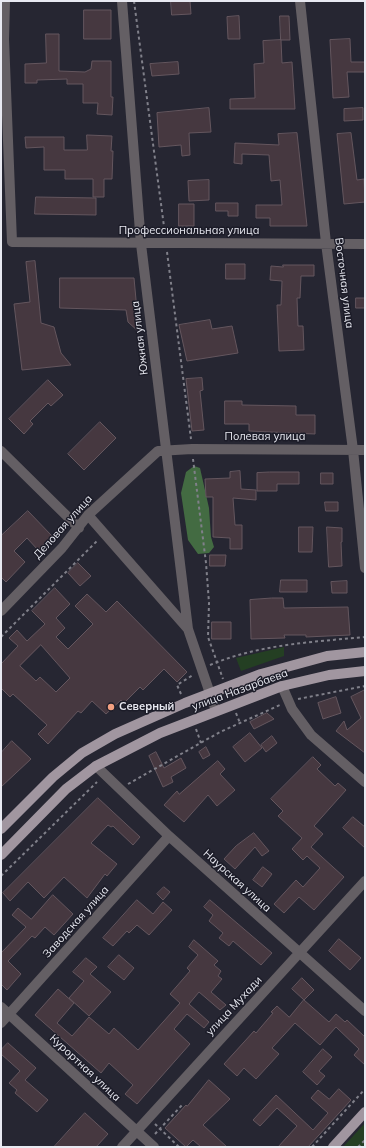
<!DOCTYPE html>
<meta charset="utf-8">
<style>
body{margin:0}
#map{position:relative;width:366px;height:1148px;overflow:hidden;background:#262632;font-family:Mulish,sans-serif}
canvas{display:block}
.frame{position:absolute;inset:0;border:2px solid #e8e9f1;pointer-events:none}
</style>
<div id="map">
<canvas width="366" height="1148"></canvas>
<div class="frame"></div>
</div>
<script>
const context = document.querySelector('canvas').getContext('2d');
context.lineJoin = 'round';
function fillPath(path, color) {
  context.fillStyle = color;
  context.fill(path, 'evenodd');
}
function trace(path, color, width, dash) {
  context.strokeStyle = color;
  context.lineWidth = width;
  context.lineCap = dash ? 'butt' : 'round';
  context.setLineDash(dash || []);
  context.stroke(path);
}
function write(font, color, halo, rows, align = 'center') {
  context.font = font + ' Mulish,sans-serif';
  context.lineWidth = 3;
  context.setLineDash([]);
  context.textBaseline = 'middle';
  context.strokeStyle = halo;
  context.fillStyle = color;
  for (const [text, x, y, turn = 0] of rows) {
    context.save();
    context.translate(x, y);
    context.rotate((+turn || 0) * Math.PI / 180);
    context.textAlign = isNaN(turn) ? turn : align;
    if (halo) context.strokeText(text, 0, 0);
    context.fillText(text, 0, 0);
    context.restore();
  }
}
fillPath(new Path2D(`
 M284 647V656L241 671 236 658Z
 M365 1123V1147H343Z`), '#243f23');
fillPath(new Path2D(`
 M194 466 200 468 209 508 211 537 214 547 209 553 198 554 188 540 181 493 186 472Z`), '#436b42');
const building = new Path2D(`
 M171 1H190L191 14 172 15Z
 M84 10H111V39H84Z
 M239 16 240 39H228L227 17Z
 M280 16H289L290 40H281Z
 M46 34H59V71L85 72 91 69 92 61H111V97H113L112 115 97 114 98 103H83V84H67V79L37 80V83H25V64L46 63Z
 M350 39 351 62H365V72H347L349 97 333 98 330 40Z
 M281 40 282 63 292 62 295 109H230V99L255 98 254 64 264 63 263 41Z
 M178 62 179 74 152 76 150 64Z
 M209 108 211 132 189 133 190 155 182 156 181 145 159 147 157 113Z
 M363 108V120L344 121V109Z
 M297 133 307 226H270V218H256V205H282L280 180 271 181 269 155 242 154V164L234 163 235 143 279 145 278 134Z
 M351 133 357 180 364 179 365 202 344 204 337 134Z
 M87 135 112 136 111 151H113L112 179H104V197H93V179H65V170H44V147L26 148 25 137H64V150H87Z
 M209 180V200L189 201 188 181Z
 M36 197 96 198V215L35 214Z
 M216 203H238V216H228V211H216Z
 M179 204H194V226H179Z
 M35 261 41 323 54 327 61 353 71 365 22 370 14 304 30 302 26 262Z
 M226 264H245V279H226Z
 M283 265H314V276H301L300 298H297L298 326H303L304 350 279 351 277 305H281L282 281 270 280 271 266 283 267Z
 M60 278H134L139 332 128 322 126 310 60 308Z
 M356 298H365V308H356Z
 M210 320 212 329 232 326 238 353 187 361 179 325Z
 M202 378 203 390 200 391 204 430 192 431 186 379Z
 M48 380 63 395 51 406 48 403 30 421 33 424 24 434 9 419Z
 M225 401H242V405L296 406V415H315V434L249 431V424H225Z
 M100 422 116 438 84 470 68 454Z
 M240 471 241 489 256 490V500L233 498 235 525H242V549H230V538L213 537V497H206L205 479 230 478V472Z
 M270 472H299V484H277V491H257V473Z
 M321 473H333V484H321Z
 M325 502H338V511H326Z
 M28 511 52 536 38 550 27 538 14 551 25 562 6 582 1 577V536Z
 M299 527H313L312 552H299Z
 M327 527 342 528V542H341L342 566 329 567Z
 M210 555H226L225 566H210Z
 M78 563 91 576 80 586 68 573Z
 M281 580H307V592H280Z
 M347 581V593H332L331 582Z
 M55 588 70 604 56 618 65 628 56 637 68 649 93 624 75 606 87 594 106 612 117 601 187 672 177 682 164 669 143 690 140 687 124 703 121 700 106 714 92 701 81 713 78 711 48 744 38 734 47 725 13 694 10 697 1 688V664L18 646 9 638 17 630 27 641 45 624 32 611ZM41 645 70 678 56 692 40 677 36 681 20 666Z
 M272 598H283L284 608 348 607 350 635 306 637V635H284L285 638 251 639 250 600Z
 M212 622H231V639H212Z
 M365 690V753L336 731 344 721 347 730 361 718 351 697Z
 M336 697 341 713 323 719 318 703Z
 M267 713 274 719 254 729 250 722Z
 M250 733 262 748 245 762 233 747Z
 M272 736 277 743 266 752 261 745Z
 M12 741 31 759 1 787V753Z
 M206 747 210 755 203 759 199 752Z
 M156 752 164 768 181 758 186 768 171 777 173 782 163 787 149 756Z
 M313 757 321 765 317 769 335 786 338 783 346 790 314 826 323 834 311 847 344 877 314 910 299 897 284 913 274 904 296 880 303 887 320 868 307 856 303 860 292 849 302 838 278 816 283 811 271 799Z
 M218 761 225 769 220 774 235 790 217 806 208 795 184 822 164 805 177 791 179 794Z
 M98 798 140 837 133 845 113 826 111 827 108 825 91 843 117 864 107 876 105 874 87 898 64 877 44 898 28 882 10 901 3 893Z
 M353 817 365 827V848L343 828Z
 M254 833 269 851 262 856 255 847 235 869 224 859 236 846Z
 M263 867 272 874 262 887 253 880Z
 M164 887 170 892 163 900 157 894Z
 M53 895 73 914 54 935 45 927 35 938 32 936 8 961 21 974 7 990 1 984V953L26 927 12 915 18 908 31 919Z
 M137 900 153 914 163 902 172 910 149 935 137 925 129 933 127 931 113 946 103 938Z
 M210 900 272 953 261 965 233 941 229 946 219 938 223 933 209 921 213 915 204 907Z
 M339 939 361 958 350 970 329 951Z
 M194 940 218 961 214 965 221 971 218 976 222 979 211 992 226 1005 220 1010 199 992 189 1004 209 1022 204 1028 187 1014 174 1029 190 1044 137 1104 125 1094 133 1085 109 1063 101 1073 35 1015 58 989 74 1003 57 1023 72 1036 89 1017 109 1034 114 1028 138 1050 180 1003 170 994 190 971 187 968 198 955 189 947Z
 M119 955 134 968 124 980 108 967Z
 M86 958 97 967 90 974 111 992 89 1016 69 998 84 981 73 972Z
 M302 978 314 990 304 1000 292 989Z
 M304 1000 329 1022 336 1014 345 1022 347 1020 365 1037V1065L354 1055 359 1049 336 1027 320 1045 295 1023 272 1048 279 1054 256 1079 244 1068 237 1076 224 1064 254 1031 256 1033 273 1013 271 1012 277 1006 289 1017Z
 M8 1043 36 1068 25 1080 48 1100 37 1112 15 1093 17 1090 9 1083 20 1071 1 1054V1050Z
 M323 1049 332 1057 319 1071 325 1076 317 1085 303 1072Z
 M209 1080 230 1099 203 1125 227 1147H201L193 1140 186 1147 165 1128 186 1105 187 1106Z
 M339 1089 351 1100 308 1147H278L297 1126 277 1108 260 1126 253 1120 276 1095 313 1130 328 1113 311 1098 318 1090 329 1099Z
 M85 1113 108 1134 96 1147H54Z`);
fillPath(building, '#463840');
trace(building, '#64565e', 1);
trace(new Path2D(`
 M134 1 165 234
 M167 252 191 439
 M193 459 206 563 209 603 208 637 223 679
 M1 637 98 540
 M210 665C260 644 313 642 365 637
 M181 694 177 685 193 675
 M298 699 365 686
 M236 713 240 723
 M196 729 201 743
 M128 784 220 732 280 705
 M1 876 97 782
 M155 1124 179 1147
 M155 1134 183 1104
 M312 1147 365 1089
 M358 1147 365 1140`), '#80808a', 2, [3, 3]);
trace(new Path2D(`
 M5 1 4 39 12 242 365 244
 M122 1 141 244 188 629 216 711
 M300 1 326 243 353 450 365 568
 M1 451 79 528
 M88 515 188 629
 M1 611 62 548 88 515 158 451 192 449 365 450
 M282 686 292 709 311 735 365 782
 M96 766 169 836 365 1011
 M1 1007 154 1147
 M1 1023 169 836
 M122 1147 365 881`), '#645f64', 10);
trace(new Path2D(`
 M1 829 53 777 82 753 115 734 185 703 261 674 327 656 365 652
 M1 855 66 789 96 766 160 733 282 686 329 675 365 671
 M333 1147 365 1112`), '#a196a0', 10);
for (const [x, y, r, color] of [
 [111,707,4,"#f3a081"]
]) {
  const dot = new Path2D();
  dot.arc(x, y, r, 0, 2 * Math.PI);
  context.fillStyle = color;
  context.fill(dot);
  trace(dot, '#1c1c28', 1.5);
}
write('11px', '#e8e9f1', '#1c1c28', [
 ["Профессиональная улица",189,231],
 ["Восточная улица",344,283,83],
 ["Южная улица",140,338,-97],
 ["Полевая улица",265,437],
 ["Деловая улица",63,527,-48],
 ["улица Назарбаева",240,690,-20],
 ["Наурская улица",237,881,42],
 ["Заводская улица",76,922,-48],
 ["улица Мухади",234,1006,-47],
 ["Курортная улица",85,1068,43]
]);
write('bold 11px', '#e8e9f1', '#1c1c28', [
 ["Северный",119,707]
], 'left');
</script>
